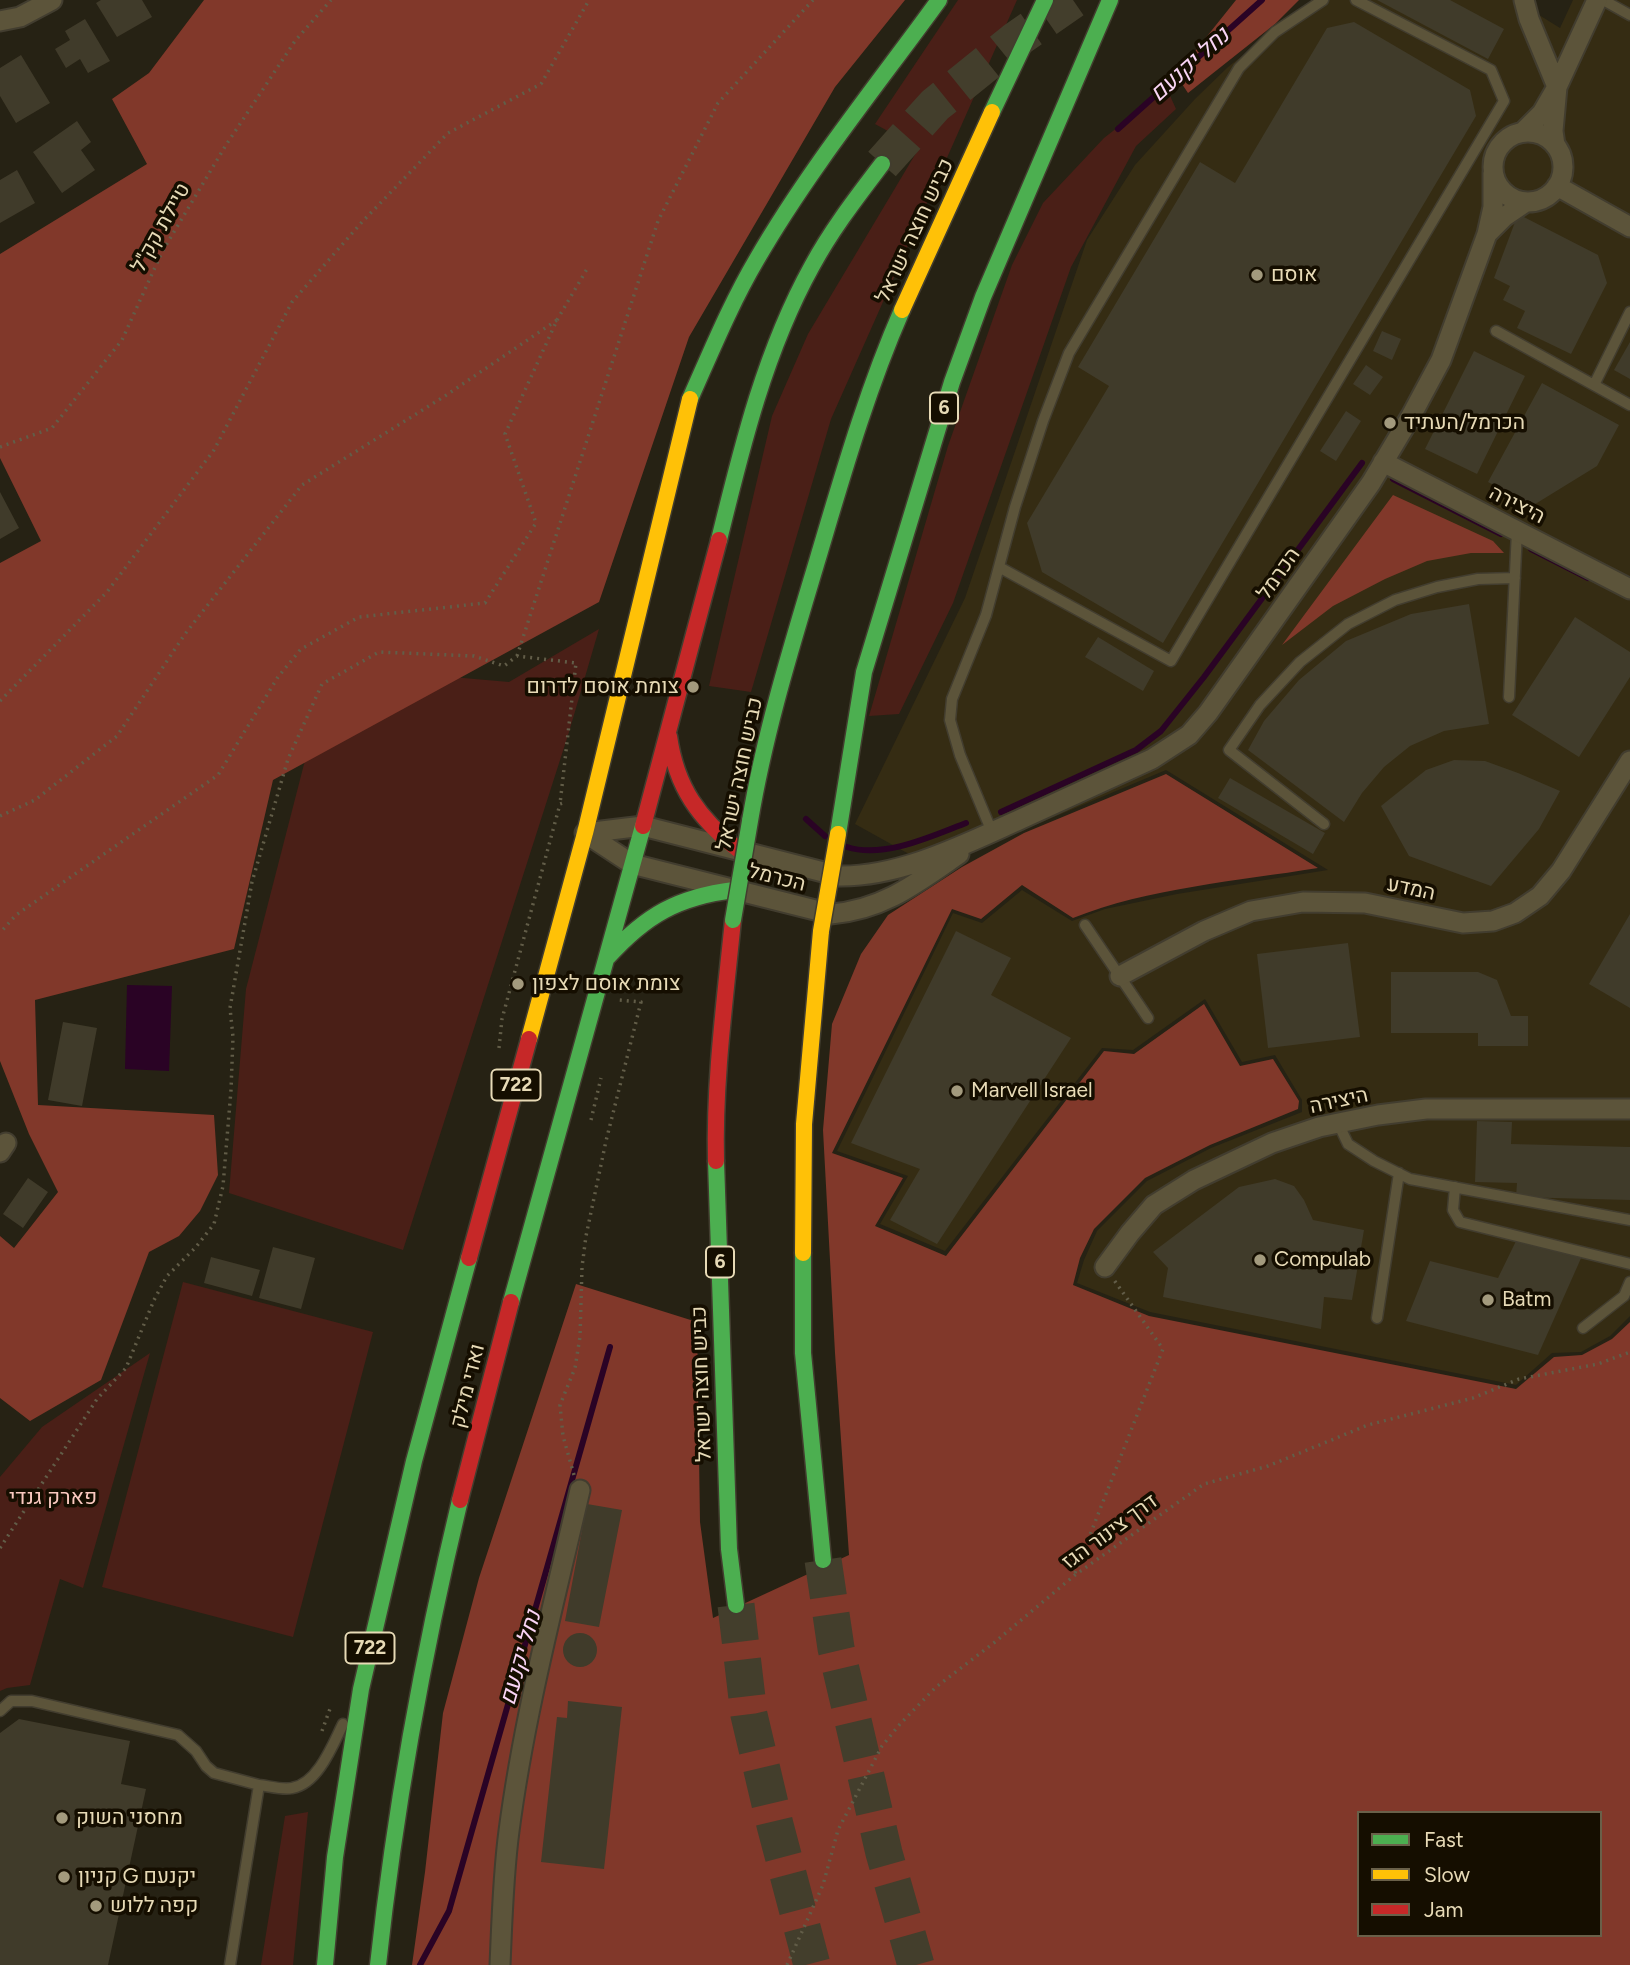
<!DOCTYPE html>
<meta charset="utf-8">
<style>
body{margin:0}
#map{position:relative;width:1630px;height:1965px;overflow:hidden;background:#262214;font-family:Figtree,sans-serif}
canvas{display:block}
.legend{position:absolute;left:1357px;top:1811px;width:245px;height:126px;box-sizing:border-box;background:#150e00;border:2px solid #696049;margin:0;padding:9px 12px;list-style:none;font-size:21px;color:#e7dab6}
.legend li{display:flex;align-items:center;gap:14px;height:35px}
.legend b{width:35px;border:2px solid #696049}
</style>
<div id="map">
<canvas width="1630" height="1965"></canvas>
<ul class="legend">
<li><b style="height:9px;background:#4caf50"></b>Fast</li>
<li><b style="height:9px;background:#ffc107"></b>Slow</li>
<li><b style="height:9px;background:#c62828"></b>Jam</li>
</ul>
</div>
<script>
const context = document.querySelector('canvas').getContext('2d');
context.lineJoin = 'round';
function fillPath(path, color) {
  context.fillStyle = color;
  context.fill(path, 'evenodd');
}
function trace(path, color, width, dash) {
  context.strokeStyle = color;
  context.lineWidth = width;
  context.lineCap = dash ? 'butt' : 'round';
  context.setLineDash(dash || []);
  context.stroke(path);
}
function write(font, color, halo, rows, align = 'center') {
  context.font = font + ' Figtree,Heebo,sans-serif';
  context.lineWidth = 7;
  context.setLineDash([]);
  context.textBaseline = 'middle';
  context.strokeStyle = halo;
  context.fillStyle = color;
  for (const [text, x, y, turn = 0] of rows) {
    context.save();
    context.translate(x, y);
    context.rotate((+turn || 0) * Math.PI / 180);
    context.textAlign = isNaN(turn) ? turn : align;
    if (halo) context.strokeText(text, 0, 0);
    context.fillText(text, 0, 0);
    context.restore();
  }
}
fillPath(new Path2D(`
 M1312 0H1515L1560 28 1573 0H1630V1316L1610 1336 1581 1352 1552 1353 1516 1385 1150 1312 1077 1283 1084 1260 1097 1231 1147 1181 1211 1148 1302 1112V1100L1275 1055 1242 1062 1205 999 1133 1050 1102 1048 945 1251 880 1224 908 1176 837 1151 953 913 982 923 1022 890 1072 921 1105 909 1177 894 1328 870 1166 770 1023 830 936 869 855 824 965 598 1087 240 1135 165 1195 99 1228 67Z`), '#352c13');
fillPath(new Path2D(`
 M958 0H1017L831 419 751 692 709 686 772 416 808 334 919 148 875 124Z
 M1167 89 1176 109 1136 146 1071 267 953 603 899 714 869 716 948 446 1012 265 1043 203 1104 138Z
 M599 629 569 732 403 1250 229 1193 246 989 310 741 418 674 509 682Z
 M183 1282 373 1332 293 1637 102 1587Z
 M150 1353 83 1588 60 1579 30 1685 7 1688 0 1691V1477L42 1427Z
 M308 1812 293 1965H261L285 1816Z`), '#4a1f17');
fillPath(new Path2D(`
 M204 0H905L835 87 689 337 599 602 273 780 234 949 35 1000 38 1105 214 1115 218 1175 200 1211 179 1236 149 1252 101 1380 30 1421 0 1398V1236L14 1248 58 1192 29 1134 0 1061V563L41 541 0 458V254L147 164 112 99 149 73Z
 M1236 0H1299L1275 24 1188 93 1176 75Z
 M1393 495 1493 541 1504 553H1471L1427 561 1385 579 1333 606 1282 645Z
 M1166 774 1318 868C1238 881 1148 888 1073 918L1022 885 981 919 952 909 832 1153 903 1178 875 1226 946 1256 1104 1051 1134 1054 1204 1004 1240 1066 1273 1059 1299 1101 1298 1109 1210 1145 1145 1178 1094 1229 1080 1258 1073 1285 1149 1316 1516 1389 1554 1357 1582 1355 1612 1339 1630 1322V1965H412L425 1872 443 1713 479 1578 576 1284 697 1322 700 1522 713 1618 849 1555 835 1353 823 1130 832 1024 861 954 888 915 962 867 1024 833ZM1359 1813H1600V1935H1359Z`), '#81382a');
fillPath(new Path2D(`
 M127 985 172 986 169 1071 125 1069Z`), '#2a0325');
trace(new Path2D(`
 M1118 129 1262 0
 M1393 479 1501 534
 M1531 549 1588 578
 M1001 812 1136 750 1161 731 1204 677 1362 463
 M806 819 825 836
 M847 847C884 859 932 836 966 823
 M420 1965 449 1911 610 1347`), '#2a0325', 6);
fillPath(new Path2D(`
 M101 0H142L152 17 117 37 96 3Z
 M1377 0H1450L1504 29 1488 59Z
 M85 19 110 61 88 73 80 59 66 68 55 49 70 40 65 31Z
 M1354 22 1470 90 1476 116 1163 643 1042 572 1027 523 1109 386 1078 367 1200 162 1235 183 1327 28Z
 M21 55 50 103 16 123 0 96V68Z
 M77 121 91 142 81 150 95 170 62 193 33 152Z
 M17 170 35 203 0 223V180Z
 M1518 214 1598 255 1607 283 1571 354 1517 328 1525 311 1503 300 1510 286 1494 278Z
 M1382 331 1401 339 1392 360 1373 351Z
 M1630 342V379L1614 370Z
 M1474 351 1525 376 1477 474 1425 449Z
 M1366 365 1383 377 1370 395 1353 384Z
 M1542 383 1619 425 1597 466 1532 506 1488 482Z
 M1346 411 1361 421 1336 461 1320 451Z
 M0 492 19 528 0 539Z
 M1469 604 1489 724 1444 731 1410 746 1384 767 1362 793 1344 822 1248 750 1264 721 1299 680 1346 641 1411 614Z
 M1575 617 1630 652V677L1579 757 1512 715Z
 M1098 637 1154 671 1143 691 1085 657Z
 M1454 760 1485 761 1518 773 1560 791 1539 829 1491 886 1409 856 1381 806 1426 770Z
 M1230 778 1325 833 1313 854 1218 798Z
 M1630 914V1008L1589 984Z
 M956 931 1011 958 991 995 1071 1038 937 1244 890 1220 920 1169 851 1143Z
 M1348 943 1360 1037 1268 1048 1257 954Z
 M1391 972H1478L1497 980 1511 1016H1528V1046H1478V1033H1391Z
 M63 1022 97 1028 82 1106 48 1100Z
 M1477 1121 1512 1122 1511 1144 1630 1147V1200L1516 1197 1517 1183 1475 1182Z
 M28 1178 48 1192 23 1228 3 1214Z
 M1275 1179 1294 1186 1304 1200 1313 1220 1364 1230 1352 1300 1324 1297 1321 1329 1163 1297 1168 1268 1153 1252 1239 1187Z
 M1516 1241 1582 1256 1538 1355 1406 1321 1430 1261 1498 1278Z
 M273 1247 315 1258 301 1309 259 1298Z
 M211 1257 260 1270 252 1296 204 1283Z
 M587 1504 622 1510 599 1627 565 1621Z
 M563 1650a17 17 0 1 1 34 0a17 17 0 1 1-34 0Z
 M568 1701 622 1707 604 1869 541 1862 557 1717 567 1718Z
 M19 1719 130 1741 121 1784 146 1789 108 1965H0V1733Z`), '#403b2a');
trace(new Path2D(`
 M882 164 935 105 1014 41 1073 0
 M823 1560 836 1648 884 1853 916 1965
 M736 1605 749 1715 775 1825 812 1965`), '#433e2c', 37, [37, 18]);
const lane = new Path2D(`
 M1603 0 1630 15
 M1496 331 1630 405
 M1594 385 1630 312
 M999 567 1171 661 1504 101 1491 70 1356 0
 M1509 697 1517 531
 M1324 824 1229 750 1260 705 1300 662 1348 624 1395 600 1437 587 1478 579 1515 578
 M992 832 960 755 950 720 952 699 986 615 1015 507 1043 421 1069 353 1239 68 1275 32 1323 0
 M1085 925 1148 1018
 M1338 1123 1348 1144 1374 1161 1410 1179 1630 1220
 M1455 1187 1453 1210 1460 1222 1630 1264
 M1377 1318 1399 1173
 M1583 1328 1624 1296 1630 1282
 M0 1711 11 1701H32L178 1735 196 1751 206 1766 214 1773 259 1785 230 1965
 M259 1785C269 1786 282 1790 292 1788 318 1784 333 1744 343 1724`);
const street = new Path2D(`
 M1524 0 1529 19 1557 87 1553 131 1555 145
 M0 21 20 17 52 0
 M1523 132 1542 113 1557 87 1597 0
 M1493 167a35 35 0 1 1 70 0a35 35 0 1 1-70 0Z
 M1557 186 1630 227
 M1487 234 1504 217 1526 202
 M1383 462 1630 589
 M585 833 643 826 839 876C901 877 965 844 1021 819 1065 799 1108 779 1152 759L1189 735 1208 713 1371 483 1411 416 1441 360 1487 234 1493 207V173
 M585 833 632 864 831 914C883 910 917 883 959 854
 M1120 976 1204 931 1251 911 1303 902 1365 903 1463 923 1493 921 1515 913 1540 896 1561 871 1630 761
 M0 1152 6 1143
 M1105 1267 1130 1233 1154 1205 1194 1180 1272 1143 1319 1127 1378 1115 1426 1109H1630
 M500 1965C502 1920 503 1876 509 1831 524 1716 554 1603 580 1490`);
const fast = new Path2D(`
 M992 112 1045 0
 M690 399C711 352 731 303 757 259 809 169 878 84 939 0
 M719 540C742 446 765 351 812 266 832 229 857 197 882 164
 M750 821C765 731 792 645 818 558 843 474 867 390 902 310
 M838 834 864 672 952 382 983 297 1110 0
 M608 957C646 915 678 897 734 890
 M716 1161 729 1549 736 1605
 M803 1253V1353L823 1560
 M511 1302 643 826
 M325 1965 335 1857 361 1689 414 1461 469 1258
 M378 1965C395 1808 423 1654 460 1500`);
const slow = new Path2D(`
 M902 310 992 112
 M585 833 690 399
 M529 1039 585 833
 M803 1253 804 1124 821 931`);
const jam = new Path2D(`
 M669 736C676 787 699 819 739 850
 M643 826 719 540
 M716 1161C714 1081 725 1000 733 920
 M469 1258 529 1039
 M460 1500 511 1302`);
trace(lane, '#423d2f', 13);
trace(street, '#423d2f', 23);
trace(fast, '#423d2f', 19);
trace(slow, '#423d2f', 19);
trace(jam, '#423d2f', 19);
trace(new Path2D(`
 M557 320 587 269
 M0 447 52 428 122 340 162 252 226 145 295 41 331 0
 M517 656 658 221 718 103 813 0
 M0 701 107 592 214 450 292 302 362 222 448 133 541 84 589 0
 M0 816 35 800 117 736 185 634 302 485 445 396 557 320 505 434 536 523 485 603 359 617 301 649 278 677 218 775 16 915 0 933
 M499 1048 502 1019 560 804 563 803
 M591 1120 601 1078
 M574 1475 563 1436 560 1405 575 1368 580 1337 582 1267 586 1236 606 1141 641 1002 619 1000
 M0 1548 97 1399 126 1368 154 1300 167 1276 196 1247 214 1224 223 1186 231 1090 233 1037 230 1008 252 882 288 759 322 684 379 652 474 656 504 666 517 656 576 663 560 804
 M1075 1573 1163 1349 1114 1280
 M322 1731 331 1706
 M787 1965 823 1885 838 1830 882 1746 900 1724 936 1687 995 1642 1075 1575 1204 1484 1268 1466 1368 1425 1473 1398 1519 1379 1598 1364 1630 1352`), '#625d48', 3.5, [2, 5]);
trace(lane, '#5c543a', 10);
trace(street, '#5c543a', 19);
trace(fast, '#4caf50', 16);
trace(slow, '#ffc107', 16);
trace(jam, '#c62828', 16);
const fastBridge = new Path2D(`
 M733 920 750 821`);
const slowBridge = new Path2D(`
 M821 931 838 834`);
trace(fastBridge, '#423d2f', 19, []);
trace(slowBridge, '#423d2f', 19, []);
trace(fastBridge, '#4caf50', 16);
trace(slowBridge, '#ffc107', 16);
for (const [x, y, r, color] of [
 [1257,275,7,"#a39a7d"],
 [1390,423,7,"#a39a7d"],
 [693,687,7,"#a39a7d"],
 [518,984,7,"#a39a7d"],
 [957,1091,7,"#a39a7d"],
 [1260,1260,7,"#a39a7d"],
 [1488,1300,7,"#a39a7d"],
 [62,1818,7,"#a39a7d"],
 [64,1877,7,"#a39a7d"],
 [96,1906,7,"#a39a7d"]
]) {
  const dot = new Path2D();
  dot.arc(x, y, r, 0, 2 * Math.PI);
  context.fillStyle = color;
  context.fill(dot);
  trace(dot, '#150e00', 2.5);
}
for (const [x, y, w] of [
 [944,408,28],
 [516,1085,49],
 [720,1262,28],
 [370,1648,49]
]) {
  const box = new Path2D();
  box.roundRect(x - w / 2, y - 15.5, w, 31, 5);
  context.fillStyle = '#150e00';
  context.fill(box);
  trace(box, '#e7dab6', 2);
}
write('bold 19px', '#e7dab6', null, [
 ["6",944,408],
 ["722",516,1085],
 ["6",720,1262],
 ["722",370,1648]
]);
write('21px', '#e7dab6', '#150e00', [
 ["טיילת קק\"ל",161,228,-61],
 ["כביש חוצה ישראל",915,231,-65],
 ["היצירה",1517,505,27],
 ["הכרמל",1279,574,-55],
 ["כביש חוצה ישראל",740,774,-78],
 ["הכרמל",777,878,14],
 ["המדע",1411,889,12],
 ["היצירה",1339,1101,-12],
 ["כביש חוצה ישראל",702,1384,-92],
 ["ואדי מילק",468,1386,-76],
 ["דרך צינור הגז",1110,1532,-36]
]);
write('21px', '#e7dab6', '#150e00', [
 ["אוסם",1271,275],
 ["הכרמל/העתיד",1404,423],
 ["צומת אוסם לדרום",679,687,"right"],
 ["צומת אוסם לצפון",532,984],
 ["Marvell Israel",971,1091],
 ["Compulab",1274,1260],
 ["Batm",1502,1300],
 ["מחסני השוק",76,1818],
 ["קניון G יקנעם",78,1877],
 ["קפה ללוש",110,1906]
], 'left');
write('21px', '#fac9bf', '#150e00', [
 ["פארק גנדי",53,1498]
]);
write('italic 23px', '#fad5f5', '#150e00', [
 ["נחל יקנעם",1190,65,-42],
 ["נחל יקנעם",521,1658,-74]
]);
</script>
